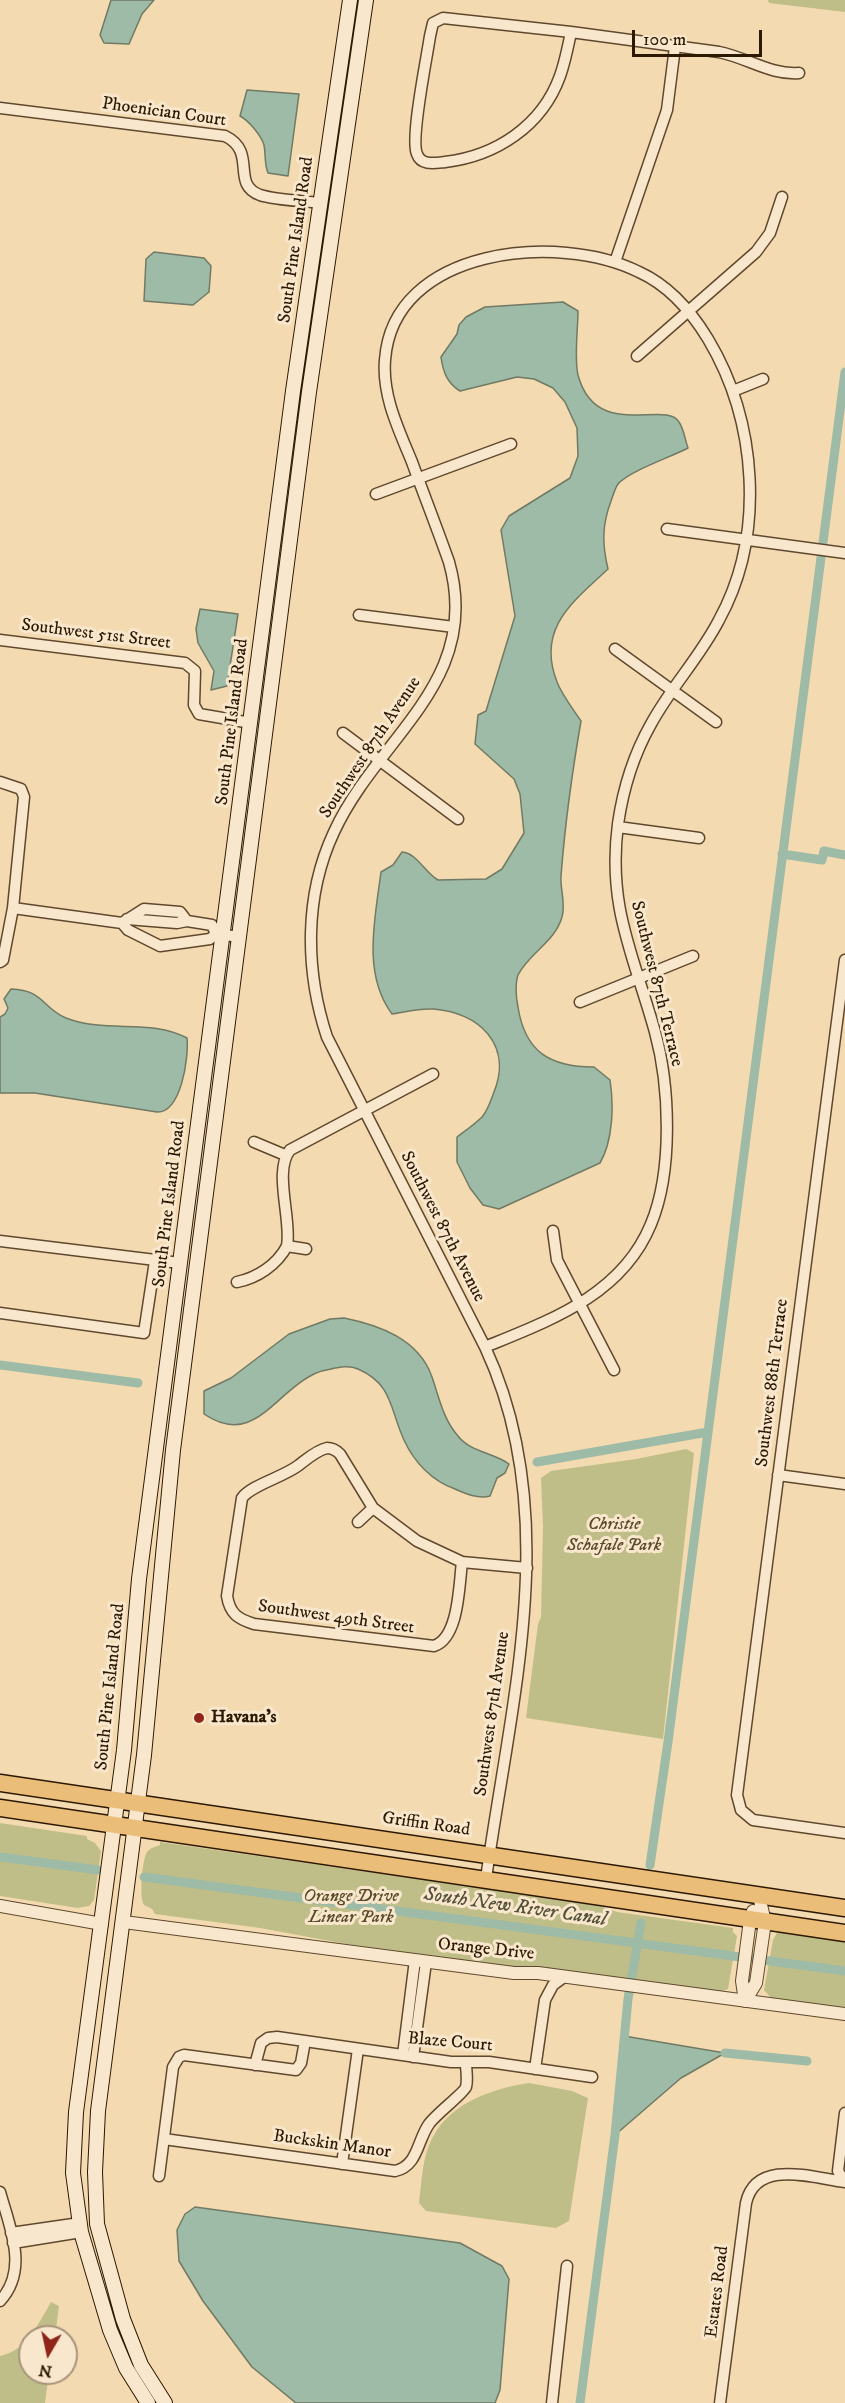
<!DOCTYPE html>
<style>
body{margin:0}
#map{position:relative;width:845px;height:2403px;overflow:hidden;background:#f4dab0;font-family:"IM FELL DW Pica",serif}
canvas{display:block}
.north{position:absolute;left:18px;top:2325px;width:60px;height:60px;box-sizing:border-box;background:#f8e7cc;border:2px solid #a7947b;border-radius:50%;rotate:189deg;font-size:16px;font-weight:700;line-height:24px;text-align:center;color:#2d1801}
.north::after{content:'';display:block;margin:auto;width:21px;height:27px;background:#8f2418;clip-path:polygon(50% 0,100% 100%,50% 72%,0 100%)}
.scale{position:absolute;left:632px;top:30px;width:130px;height:27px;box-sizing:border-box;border:3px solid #2d1801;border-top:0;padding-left:8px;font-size:18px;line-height:21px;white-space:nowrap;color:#2d1801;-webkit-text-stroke:4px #f8e7cc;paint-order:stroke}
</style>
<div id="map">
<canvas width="845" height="2403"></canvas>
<div class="north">N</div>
<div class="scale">100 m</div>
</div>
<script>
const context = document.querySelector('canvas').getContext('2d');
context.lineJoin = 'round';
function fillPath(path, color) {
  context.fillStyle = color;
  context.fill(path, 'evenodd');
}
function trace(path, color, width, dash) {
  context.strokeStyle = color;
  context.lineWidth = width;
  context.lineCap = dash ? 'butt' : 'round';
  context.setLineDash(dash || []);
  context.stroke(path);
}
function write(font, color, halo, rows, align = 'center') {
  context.font = font + ' "IM FELL DW Pica",serif';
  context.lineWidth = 6;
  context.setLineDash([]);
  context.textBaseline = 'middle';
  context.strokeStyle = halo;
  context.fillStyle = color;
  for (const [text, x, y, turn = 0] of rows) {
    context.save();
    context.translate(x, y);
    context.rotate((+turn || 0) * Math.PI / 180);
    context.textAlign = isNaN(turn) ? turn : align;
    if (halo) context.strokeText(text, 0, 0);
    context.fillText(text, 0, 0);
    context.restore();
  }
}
fillPath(new Path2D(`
 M768 0H845V12L769 3Z
 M686 1449 694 1453 663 1739 526 1718 538 1624 541 1617 543 1527 541 1478 551 1471 636 1459Z
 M0 1823 87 1836V1839L95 1843 101 1851 94 1900 89 1906 78 1908 0 1896Z
 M160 1842 598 1905 617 1912 733 1928V1932L737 1936 728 1989 716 1993 346 1944 260 1928 155 1914 152 1909 144 1905C139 1898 142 1860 147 1852 150 1848 155 1847 160 1845Z
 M778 1931 845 1940V2010L771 1998 764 1990 773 1940Z
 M529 2083 572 2091 588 2098 569 2221 556 2228 426 2211 419 2203C422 2181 422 2155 434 2135 452 2102 495 2088 529 2083Z
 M51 2302 59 2306 55 2337H30V2373H49L45 2403H0V2356C26 2351 39 2323 51 2302Z`), '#c0be88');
const water = new Path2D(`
 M111 0H154L142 14 129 44 104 43 100 35Z
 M247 90 299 94 288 176 268 173C264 163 266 155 264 145 261 135 248 120 240 116Z
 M154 252 204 258 211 266 209 292 193 305 144 301 146 259Z
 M563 302 578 311C578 329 574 358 578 375 596 442 666 399 679 422 684 429 685 440 688 448 671 457 629 471 618 484 615 488 613 496 611 501 602 525 602 544 608 569 573 602 536 628 557 682 562 695 573 709 581 721 572 773 565 824 561 876 560 889 566 904 562 917 555 942 529 953 518 975 515 984 516 998 518 1007 525 1052 550 1067 594 1067L610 1080C614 1105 613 1141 600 1163L499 1209 483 1205 470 1188 457 1162V1137C465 1131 475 1124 482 1117 488 1110 491 1100 494 1092 513 1045 479 1012 433 1009 420 1008 405 1012 392 1014 362 974 375 919 381 872L393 865 402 852C417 853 425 873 438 880L486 879 502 869 524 833 520 794 514 779 475 744 478 715 486 711 515 616 501 530 509 516 570 478 578 456 577 428 565 402 553 388 534 379 517 377 460 391C447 383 443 372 441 357L457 334 459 325 466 317 485 307Z
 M200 609 238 614 227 686 211 690 214 671 198 643 196 629Z
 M11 989C44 990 42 1008 66 1018 107 1034 150 1018 187 1038 189 1058 181 1113 157 1112L35 1093H0V1017L5 1014 8 1008 4 999Z
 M344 1318C379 1325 419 1339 432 1377 439 1397 443 1419 458 1436 470 1452 495 1453 509 1464L505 1473 497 1478 490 1496C478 1499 466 1494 455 1489 432 1481 414 1462 404 1440 390 1410 393 1384 358 1369 349 1365 340 1367 331 1369 326 1370 319 1371 314 1374 275 1392 254 1448 204 1414V1391L231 1378 289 1334 330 1319Z
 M624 2036 725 2053 681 2078 615 2135Z
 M195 2207 460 2243 502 2266 509 2279 500 2390 495 2403H296L252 2367 203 2301 179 2261 177 2230 185 2214Z`);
fillPath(water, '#9dbba6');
trace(water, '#707a64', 1.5);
trace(new Path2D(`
 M782 854 822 860 824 851 845 855
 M0 1365 138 1383
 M537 1462 708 1432
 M0 1857 98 1870
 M650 1865 668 1742 845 372
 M144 1877 845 1971
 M725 2053 807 2061
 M580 2403 615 2135 628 1999 641 1923`), '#9dbba6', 9);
const minor = new Path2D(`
 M571 32C568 47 565 62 560 76 542 126 496 156 445 162 435 163 421 166 417 154 410 139 427 57 430 36L433 23 443 18 571 32 719 52C748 58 770 75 799 73
 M0 108 225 136C258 152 230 184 260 195 275 200 305 201 321 203
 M615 262 667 110 675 47
 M637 356 756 252 770 233 782 197
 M733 391 763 379
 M376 494 511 444
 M667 529 845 553
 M359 615 454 627
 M0 640 185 663 195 671 194 705 199 714 251 723
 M615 649 716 722
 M343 733 458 819
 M0 782 21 789 24 797 13 908 3 960 0 962
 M618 827 699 838
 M13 908 122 923 128 930 160 946 210 939 216 934 240 937
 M127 919 177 923 187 921
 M122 923 144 909 180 912 187 921 212 925 216 934
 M845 960 737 1795 741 1810 753 1820 845 1833
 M580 1002 693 956
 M254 1142 285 1155
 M553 1231 557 1260 614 1370
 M0 1241 180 1263
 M287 1246 306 1249
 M237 1282C257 1278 277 1265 287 1246 292 1220 273 1171 290 1150L433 1074
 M0 1313 144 1333 155 1261
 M485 1347C551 1320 622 1295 651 1224 673 1171 670 1087 655 1032 634 956 607 907 618 824 623 789 634 754 651 724 671 687 700 657 719 620 766 534 757 421 708 339 691 311 670 286 639 272 559 232 393 247 385 360 382 396 399 430 412 462 424 495 437 528 449 562 483 682 378 736 334 832 304 896 305 970 327 1037L485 1347C564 1516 510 1703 486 1879
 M778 1475 845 1484
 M358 1522 373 1508
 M462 1562C459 1585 459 1638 434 1646L254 1624C238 1619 230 1614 227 1596L242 1498C251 1485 284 1477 299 1465 307 1459 317 1450 327 1448 333 1448 336 1450 340 1454L373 1508 417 1541 462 1562 527 1568
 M403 2055 415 1960
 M413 2057 426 1962
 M255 2065 261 2043 268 2038 277 2037 451 2062H489L592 2077
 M535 2069 545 2000 553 1985 564 1977
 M845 2113 838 2171 845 2182
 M164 2139 395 2171C418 2166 417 2141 429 2124 436 2114 464 2093 466 2087 468 2080 466 2070 466 2063
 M342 2164 358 2049
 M159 2176 173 2067 179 2057 184 2055 296 2070 301 2063 305 2041
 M0 2192C10 2228 29 2270 0 2301
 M11 2233 80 2223
 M13 2243 81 2232
 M552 2403 567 2266
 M720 2403 746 2203C756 2158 813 2178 845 2182`);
const tertiary = new Path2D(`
 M0 1906 102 1924
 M124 1922 514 1973H538L845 2014
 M745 2001 756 1983 765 1922 759 1896
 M745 2001 742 1981 750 1920 753 1911`);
const secondary = new Path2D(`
 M148 2403 126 2368 110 2330 81 2232 73 2173 76 2112 124 1750 139 1579 293 391 350 0
 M165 2403 141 2365 123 2319 97 2224 95 2172 98 2111 144 1755 173 1450 309 392 366 0`);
const primary = new Path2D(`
 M0 1783 845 1908
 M0 1808 845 1933`);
trace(minor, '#5f482d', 13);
trace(tertiary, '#5f482d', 14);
trace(secondary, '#2d1801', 16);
trace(primary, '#2d1801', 19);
trace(minor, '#f8e7cc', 10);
trace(tertiary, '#f8e7cc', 12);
trace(secondary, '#f8e7cc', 14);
trace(primary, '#eabd78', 16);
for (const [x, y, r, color] of [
 [199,1718,6,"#8f2418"]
]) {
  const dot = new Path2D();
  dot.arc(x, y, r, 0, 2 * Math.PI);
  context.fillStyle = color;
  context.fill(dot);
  trace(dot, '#f8e7cc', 2);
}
write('18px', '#2d1801', '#f8e7cc', [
 ["Phoenician Court",164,113,8],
 ["South Pine Island Road",297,240,-82],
 ["Southwest 51st Street",96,635,7],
 ["South Pine Island Road",233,722,-83],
 ["Southwest 87th Avenue",371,748,-56],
 ["Southwest 87th Terrace",656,984,76],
 ["South Pine Island Road",170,1204,-83],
 ["Southwest 87th Avenue",442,1227,63],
 ["Southwest 88th Terrace",773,1383,-83],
 ["Southwest 49th Street",336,1618,8],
 ["South Pine Island Road",111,1687,-84],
 ["Southwest 87th Avenue",493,1714,-82],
 ["Griffin Road",426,1825,8],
 ["Orange Drive",486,1950,6],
 ["Blaze Court",450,2043,5],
 ["Buckskin Manor",332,2145,8],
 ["Estates Road",718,2292,-83]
]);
write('italic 18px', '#594a2a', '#f8e7cc', [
 ["Christie",614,1525],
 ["Schafale Park",614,1546],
 ["Orange Drive",351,1897],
 ["Linear Park",351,1918]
]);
write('bold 18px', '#2d1801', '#f8e7cc', [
 ["Havana's",211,1718]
], 'left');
write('italic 20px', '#54513b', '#f8e7cc', [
 ["South New River Canal",515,1908,8]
]);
</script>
